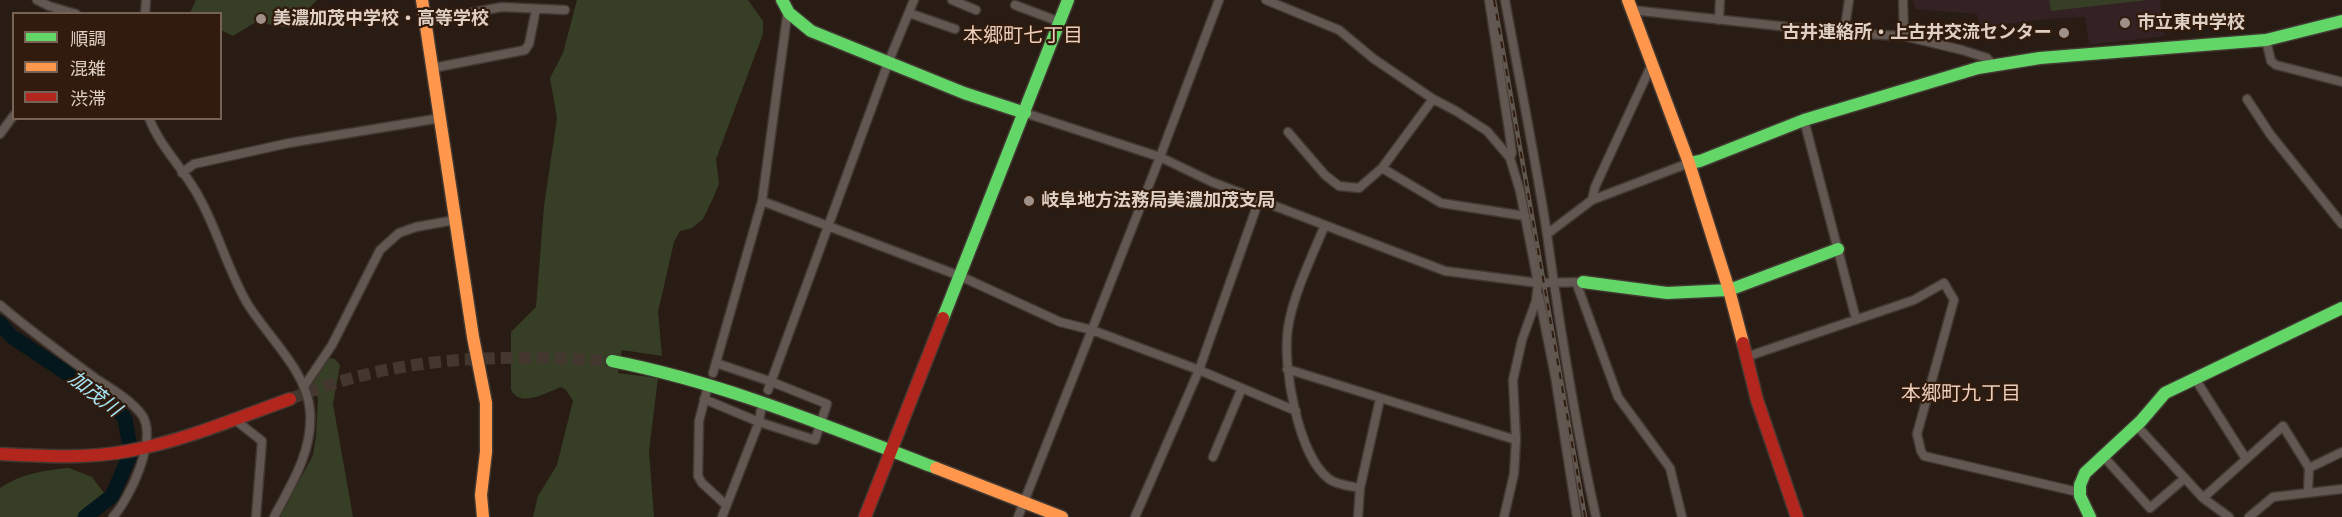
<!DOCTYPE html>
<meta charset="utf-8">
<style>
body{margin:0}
#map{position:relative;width:2342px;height:517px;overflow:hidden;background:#291c14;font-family:"Roboto Condensed","Noto Sans JP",sans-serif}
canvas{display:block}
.legend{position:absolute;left:12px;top:12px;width:210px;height:108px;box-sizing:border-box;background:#311b0c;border:2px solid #776356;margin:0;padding:8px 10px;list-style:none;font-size:18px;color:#dfd0c6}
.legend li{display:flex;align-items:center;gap:12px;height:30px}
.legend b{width:30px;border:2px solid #776356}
</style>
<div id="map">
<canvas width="2342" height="517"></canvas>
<ul class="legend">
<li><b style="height:8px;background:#63d668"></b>順調</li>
<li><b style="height:8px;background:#ff974d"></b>混雑</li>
<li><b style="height:8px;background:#b3261e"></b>渋滞</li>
</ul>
</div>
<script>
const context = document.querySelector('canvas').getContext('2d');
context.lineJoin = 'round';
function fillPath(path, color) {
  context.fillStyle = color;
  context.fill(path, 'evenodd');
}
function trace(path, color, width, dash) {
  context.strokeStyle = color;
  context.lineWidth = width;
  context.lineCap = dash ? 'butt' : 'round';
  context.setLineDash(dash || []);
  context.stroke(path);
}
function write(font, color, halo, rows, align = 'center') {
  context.font = font + ' "Roboto Condensed","Noto Sans JP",sans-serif';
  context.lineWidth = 4.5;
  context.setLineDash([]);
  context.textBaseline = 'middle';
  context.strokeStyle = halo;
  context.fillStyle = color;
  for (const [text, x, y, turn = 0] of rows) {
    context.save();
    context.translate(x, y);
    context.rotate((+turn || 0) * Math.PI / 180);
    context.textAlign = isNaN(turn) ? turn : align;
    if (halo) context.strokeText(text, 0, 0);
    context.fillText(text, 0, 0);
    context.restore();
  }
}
fillPath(new Path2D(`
 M1913 0H2160L2165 36 2089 45 2085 17 2047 19 1981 27 1977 14 1915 9Z`), '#332124');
fillPath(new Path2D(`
 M196 0H317L289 28 256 22 233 36 221 30 220 14 190 13Z
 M577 0H748L763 21V34L716 159 719 184 714 196 703 219 692 228 680 231 674 242 658 312 662 356 622 350 618 373 658 378 649 451 654 517H533L538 496 557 465 573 401 566 390 561 387C547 392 519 409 511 389V332L536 307 544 206 557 118 550 78 563 53Z
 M2049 0H2148L2051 11Z
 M329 358 335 359 340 365 333 404 353 517H280L313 455 316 437 318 398 311 386Z
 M69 468 92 477 107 497 104 509 96 517H0V488C20 474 45 470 69 468Z`), '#363e25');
trace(new Path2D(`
 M0 323 11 336 113 404 125 419 131 453 112 496 85 517`), '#04171c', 15);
trace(new Path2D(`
 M290 399C399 355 497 354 612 361`), '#44372f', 12, [12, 6]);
const street = new Path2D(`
 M37 0 49 6 76 14
 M952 0 976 10
 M1266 0 1339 30 1374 59 1433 99 1456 111 1487 131 1510 158 1520 191 1538 283 1536 301 1522 340 1513 380 1516 440 1514 474 1504 517
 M1489 0 1509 131 1512 153 1510 158
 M1505 0C1519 78 1535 156 1547 234 1560 329 1575 423 1596 517
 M1903 0 1904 36
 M1015 5 1060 22
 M1632 10 1844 33 1904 36 1962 50 1987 58 1993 65
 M909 13 955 29
 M145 14 146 0
 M1719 20 1720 0
 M425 21 502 7 565 10
 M1844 33 1849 0
 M2266 40 2271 61 2276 65 2342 82
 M433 68 525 50 529 44 536 9
 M2247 99 2270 134 2342 224
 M1025 113 1160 157 1212 182 1445 271 1538 283 1583 282
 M149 118C161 149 186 171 200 199 218 232 228 270 247 303 267 336 307 371 310 411 313 451 292 483 274 517
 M1804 120 1856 319
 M1288 132 1325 175 1339 186 1359 188 1382 168 1433 99
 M0 134 14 115
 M1382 168 1441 203 1525 216
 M182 173 194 164 289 143 441 118
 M1592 200 1595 187 1651 66
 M762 201 960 276 1060 322 1092 330 1199 370 1296 411
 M1325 225C1312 256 1293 295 1288 328 1282 365 1298 456 1329 479 1337 485 1350 486 1360 488
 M1547 234 1592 200 1689 163
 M1576 282 1618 397 1670 468 1682 517
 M1539 296 1555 376 1577 517
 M0 305C30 331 63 354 95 378 110 388 131 400 142 415 158 439 130 498 113 517
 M1746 357 1914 300 1944 283 1954 300 1917 434 1921 451 1924 456 2078 492
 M1287 369 1516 440
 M713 373 762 201 788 9
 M2194 377 2246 459
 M305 385 332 345 380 250 399 233 416 227 455 220
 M707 390 699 421 698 476 702 483 726 505
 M768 390 888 63 914 0
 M704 399 759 422 815 440 827 404 772 382 716 363
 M238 417 239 423 262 441 256 517
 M2136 425 2203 498 2283 426 2309 468 2308 492
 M1213 457 1242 388
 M2104 457 2150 508 2185 478
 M2309 468 2342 452
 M2203 498 2229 517
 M722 517 759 422 761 410
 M1018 517 1160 157 1219 0
 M1135 517 1199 370 1259 200
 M1358 517 1360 488 1380 399
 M2249 517 2273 497 2342 489`);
const fast = new Path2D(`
 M782 0 789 13 811 31 964 93 1025 113
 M1689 163 1700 161 1804 120 1978 68 2040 58 2266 40 2342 21
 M1583 282 1667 293 1729 290 1838 249
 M943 318 1068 0
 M612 361C725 383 829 427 936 468
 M2090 517 2080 496V485L2085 473 2141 421 2165 393 2342 308`);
const slow = new Path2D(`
 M422 0 473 337 486 403V452L481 495 483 517
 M1628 0 1689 163 1729 290 1743 343
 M936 468 1062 517`);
const jam = new Path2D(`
 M1743 343 1757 400 1797 517
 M0 454C43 456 86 459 128 451 184 441 237 418 290 399
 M865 517 943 318`);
trace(street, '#423832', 11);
trace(fast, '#423832', 15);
trace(slow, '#423832', 15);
trace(jam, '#423832', 15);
trace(street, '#625851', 8);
trace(fast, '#63d668', 12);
trace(slow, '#ff974d', 12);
trace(jam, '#b3261e', 12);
const rail = new Path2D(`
 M1494 0 1585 517`);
trace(rail, '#605850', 4.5);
trace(rail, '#311b0c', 2, [7]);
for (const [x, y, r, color] of [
 [261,19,6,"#9f9188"],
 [2125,23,6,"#9f9188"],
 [2064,33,6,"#9f9188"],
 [1029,201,6,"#9f9188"]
]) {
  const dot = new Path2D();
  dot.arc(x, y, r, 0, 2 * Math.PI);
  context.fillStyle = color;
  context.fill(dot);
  trace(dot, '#311b0c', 2);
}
write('bold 18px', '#dfd0c6', '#311b0c', [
 ["美濃加茂中学校・高等学校",273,19],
 ["市立東中学校",2137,23],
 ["古井連絡所・上古井交流センター",2052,33,"right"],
 ["岐阜地方法務局美濃加茂支局",1041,201]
], 'left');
write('20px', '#edcebb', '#311b0c', [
 ["本郷町七丁目",1023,37],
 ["本郷町九丁目",1961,395]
]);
write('italic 20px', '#a7e6fa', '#311b0c', [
 ["加茂川",94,395,38]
]);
</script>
